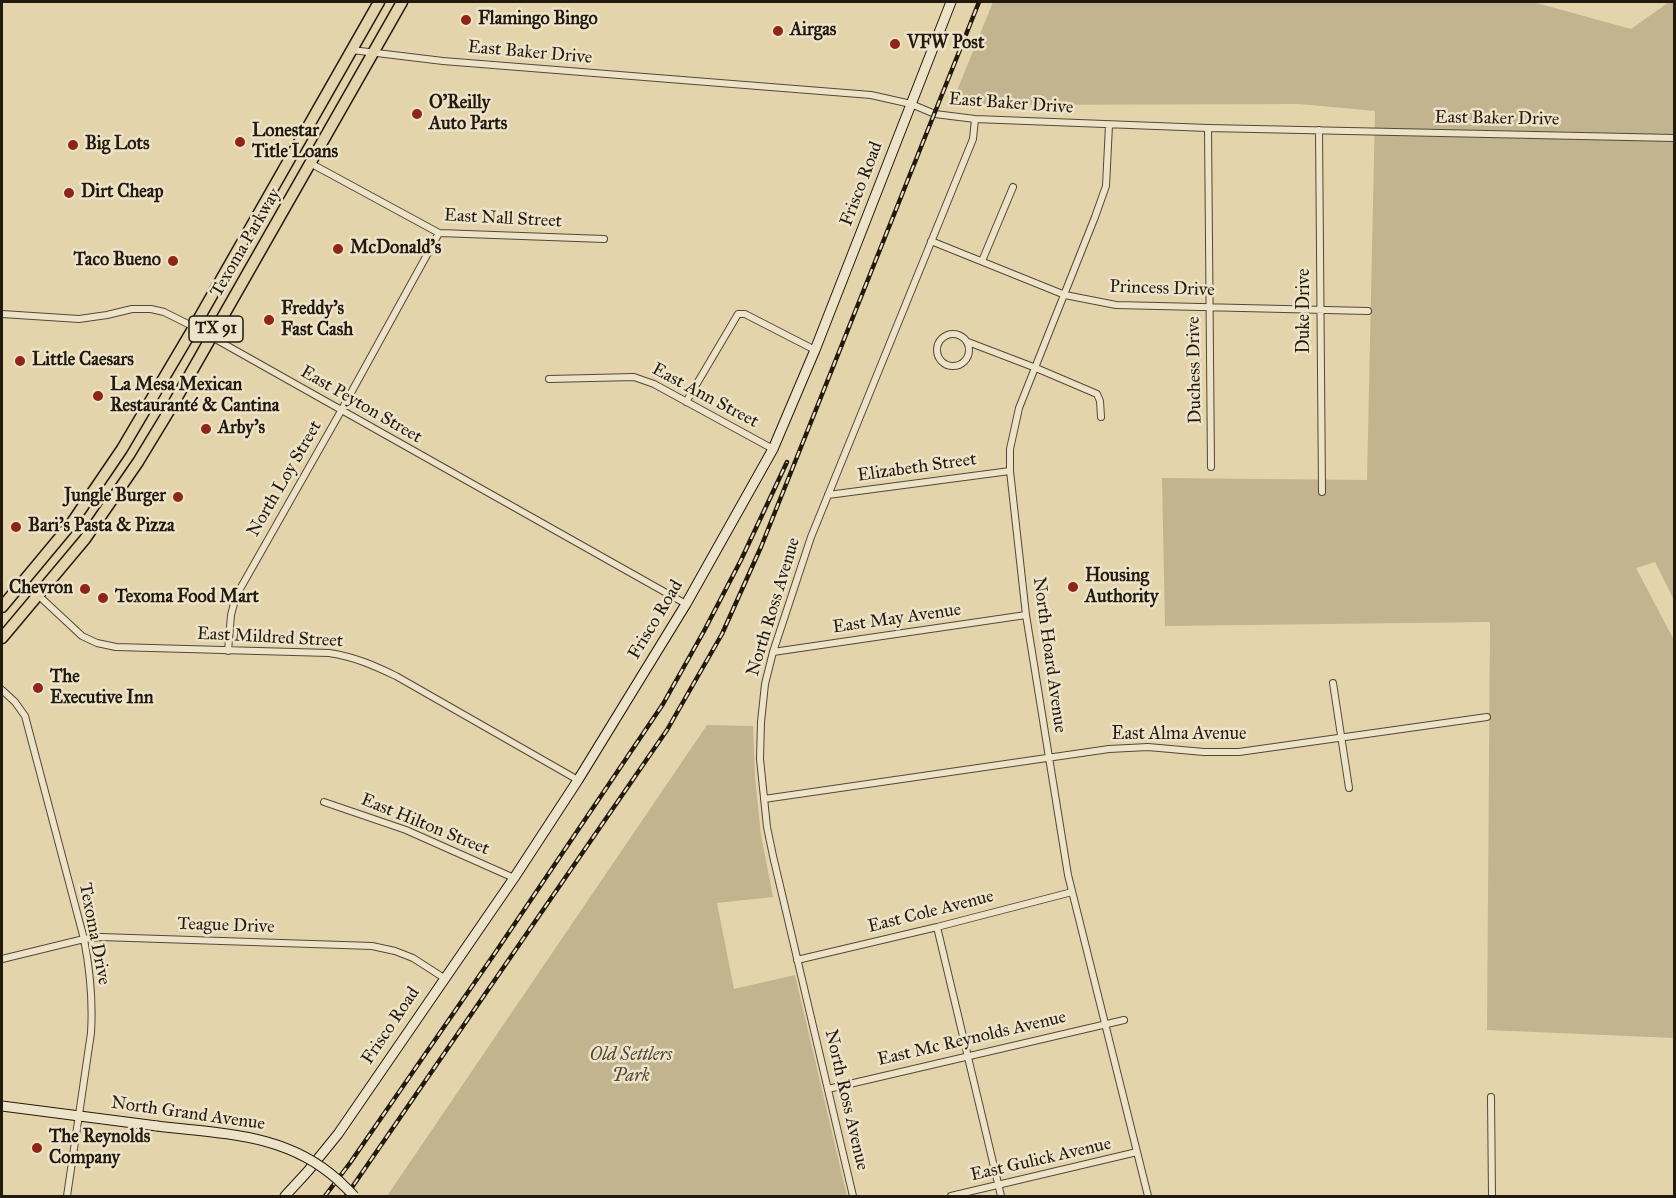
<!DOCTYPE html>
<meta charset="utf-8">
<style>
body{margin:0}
#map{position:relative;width:1676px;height:1198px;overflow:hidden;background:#e4d4ab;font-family:"IM FELL Great Primer",serif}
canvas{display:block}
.frame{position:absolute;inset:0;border:3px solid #231a0f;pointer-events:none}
</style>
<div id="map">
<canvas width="1676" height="1198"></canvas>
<div class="frame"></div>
</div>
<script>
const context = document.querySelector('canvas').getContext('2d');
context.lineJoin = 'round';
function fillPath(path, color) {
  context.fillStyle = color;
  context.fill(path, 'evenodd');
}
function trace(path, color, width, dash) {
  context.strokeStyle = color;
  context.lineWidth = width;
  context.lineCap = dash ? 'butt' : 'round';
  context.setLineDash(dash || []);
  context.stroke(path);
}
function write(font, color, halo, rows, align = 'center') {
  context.font = font + ' "IM FELL Great Primer",serif';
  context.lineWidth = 5;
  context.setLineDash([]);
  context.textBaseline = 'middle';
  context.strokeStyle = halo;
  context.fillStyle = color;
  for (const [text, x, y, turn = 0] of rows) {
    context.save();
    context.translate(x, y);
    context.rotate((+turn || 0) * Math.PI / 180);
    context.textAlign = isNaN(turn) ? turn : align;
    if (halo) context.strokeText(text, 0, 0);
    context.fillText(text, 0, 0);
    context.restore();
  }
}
fillPath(new Path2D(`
 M993 2H1533L1631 29 1669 2H1674V600L1655 562 1636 568 1674 640V1038L1487 1030 1490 622 1165 626 1162 478 1367 480 1375 111 1299 104 993 105 952 103Z
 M707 725 753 726 755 777 761 835 773 897 717 903 734 989 795 975 847 1196H387Z`), '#c3b490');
const street = new Path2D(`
 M352 50 443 61 871 95 911 104 935 114 975 119 1208 128 1674 138
 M1109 125 1106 186 1095 217 1019 408 1010 449V471L1026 615 1068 875 1148 1196
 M1208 128 1211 467
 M1319 130 1322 492
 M310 163 439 233 604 239
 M931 241 1065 295 1116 305 1368 311
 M982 261 1013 187
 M2 314 79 319 107 315 132 309H151L164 312 194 327 686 604
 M937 350a16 16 0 1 1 32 0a16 16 0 1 1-32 0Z
 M968 342 1036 368 1097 394 1100 401 1101 417
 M549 379 634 377 654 384 773 449
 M686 402 738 314H745L815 350
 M828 495 1010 471
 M24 582 82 636 97 643 116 647 329 653C355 657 373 665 396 676L578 780
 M228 651 231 615 236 596 341 411 439 233
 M773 652 1026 615
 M1333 683 1349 788
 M2 690 15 702 25 716 84 939C90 970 93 1001 91 1033L67 1196
 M764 799 1109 749 1148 747 1204 752H1239L1487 717
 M324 802 406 830 514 878
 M937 927 1001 1196
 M2 959 84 939 101 937 372 946 395 951 413 958 444 978
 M797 960 937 927 1072 892
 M828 1089 1124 1020
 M1491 1097 1492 1196
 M853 1196 773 856 767 827 760 759 761 722 765 684 773 652 811 537 973 139 975 119
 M951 1196 1137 1152`);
const secondary = new Path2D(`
 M2 1106 157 1126
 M285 1196 308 1171 338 1134 514 878 578 780 686 604 773 449 815 350 951 2`);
const primary = new Path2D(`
 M2 607 71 524 122 449 194 327 379 2
 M2 638 85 539 138 462 172 406 402 2`);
trace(street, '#534836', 8);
trace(secondary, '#231a0f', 11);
trace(primary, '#231a0f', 13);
trace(street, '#ede3c8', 6);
trace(secondary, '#ede3c8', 9);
trace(primary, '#e4d4ab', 10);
const rail = new Path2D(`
 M325 1196 350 1163 495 953 663 704 704 631 741 560 787 462
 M346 1196 667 730 722 634 761 547 979 2`);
trace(rail, '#231a0f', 4.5);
trace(rail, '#ede3c8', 2, [7]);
const secondaryBridge = new Path2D(`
 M157 1126C223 1134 286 1133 338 1180 343 1185 349 1190 354 1196`);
trace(secondaryBridge, '#231a0f', 11, []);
trace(secondaryBridge, '#ede3c8', 9);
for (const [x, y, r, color] of [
 [466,20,6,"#8f2418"],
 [778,31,6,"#8f2418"],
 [895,44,6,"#8f2418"],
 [417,114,6,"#8f2418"],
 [240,142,6,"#8f2418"],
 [73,145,6,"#8f2418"],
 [69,193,6,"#8f2418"],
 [338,249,6,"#8f2418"],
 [173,261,6,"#8f2418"],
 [269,320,6,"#8f2418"],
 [20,361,6,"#8f2418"],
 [98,396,6,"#8f2418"],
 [206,429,6,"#8f2418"],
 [178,497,6,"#8f2418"],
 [16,527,6,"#8f2418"],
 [1073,587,6,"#8f2418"],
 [85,589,6,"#8f2418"],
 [103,598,6,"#8f2418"],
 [38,688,6,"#8f2418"],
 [37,1148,6,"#8f2418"]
]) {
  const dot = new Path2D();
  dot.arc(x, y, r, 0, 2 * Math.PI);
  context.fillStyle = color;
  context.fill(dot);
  trace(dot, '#ede3c8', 2);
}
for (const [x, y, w] of [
 [216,329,54]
]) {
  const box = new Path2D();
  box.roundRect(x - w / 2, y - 13, w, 26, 4.5);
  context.fillStyle = '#ede3c8';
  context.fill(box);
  trace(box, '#231a0f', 1.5);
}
write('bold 16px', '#231a0f', null, [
 ["TX 91",216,329]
]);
write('bold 18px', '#231a0f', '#ede3c8', [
 ["Flamingo Bingo",478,20],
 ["Airgas",790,31],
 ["VFW Post",907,44],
 ["O'Reilly",429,104],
 ["Auto Parts",429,125],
 ["Lonestar",252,132],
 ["Title Loans",252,153],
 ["Big Lots",85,145],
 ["Dirt Cheap",81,193],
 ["McDonald's",350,249],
 ["Taco Bueno",161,261,"right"],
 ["Freddy's",281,310],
 ["Fast Cash",281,331],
 ["Little Caesars",32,361],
 ["La Mesa Mexican",110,386],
 ["Restauranté & Cantina",110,407],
 ["Arby's",218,429],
 ["Jungle Burger",166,497,"right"],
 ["Bari's Pasta & Pizza",28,527],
 ["Housing",1085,577],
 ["Authority",1085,598],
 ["Chevron",73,589,"right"],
 ["Texoma Food Mart",115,598],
 ["The",50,678],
 ["Executive Inn",50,699],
 ["The Reynolds",49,1138],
 ["Company",49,1159]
], 'left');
write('18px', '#231a0f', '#ede3c8', [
 ["East Baker Drive",530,53,5],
 ["East Baker Drive",1011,104,4],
 ["East Baker Drive",1497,119,1],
 ["Frisco Road",862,184,-69],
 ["East Nall Street",503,219,3],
 ["Texoma Parkway",246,243,-60],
 ["Princess Drive",1162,289,2],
 ["Duke Drive",1305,311,-90],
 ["Duchess Drive",1195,370,-91],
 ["East Ann Street",705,396,28],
 ["East Peyton Street",361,405,30],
 ["Elizabeth Street",917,468,-8],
 ["North Loy Street",285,479,-60],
 ["North Ross Avenue",774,607,-73],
 ["East May Avenue",897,619,-8],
 ["Frisco Road",656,620,-59],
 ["East Mildred Street",270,638,3],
 ["North Hoard Avenue",1049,655,82],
 ["East Alma Avenue",1179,735],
 ["East Hilton Street",425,825,22],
 ["East Cole Avenue",931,912,-14],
 ["Teague Drive",226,926,2],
 ["Texoma Drive",94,934,79],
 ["Frisco Road",391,1026,-56],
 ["East Mc Reynolds Avenue",972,1039,-13],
 ["North Ross Avenue",846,1100,77],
 ["North Grand Avenue",188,1114,8],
 ["East Gulick Avenue",1041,1160,-13]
]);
write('italic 18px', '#534836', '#ede3c8', [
 ["Old Settlers",631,1056],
 ["Park",631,1077]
]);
</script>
